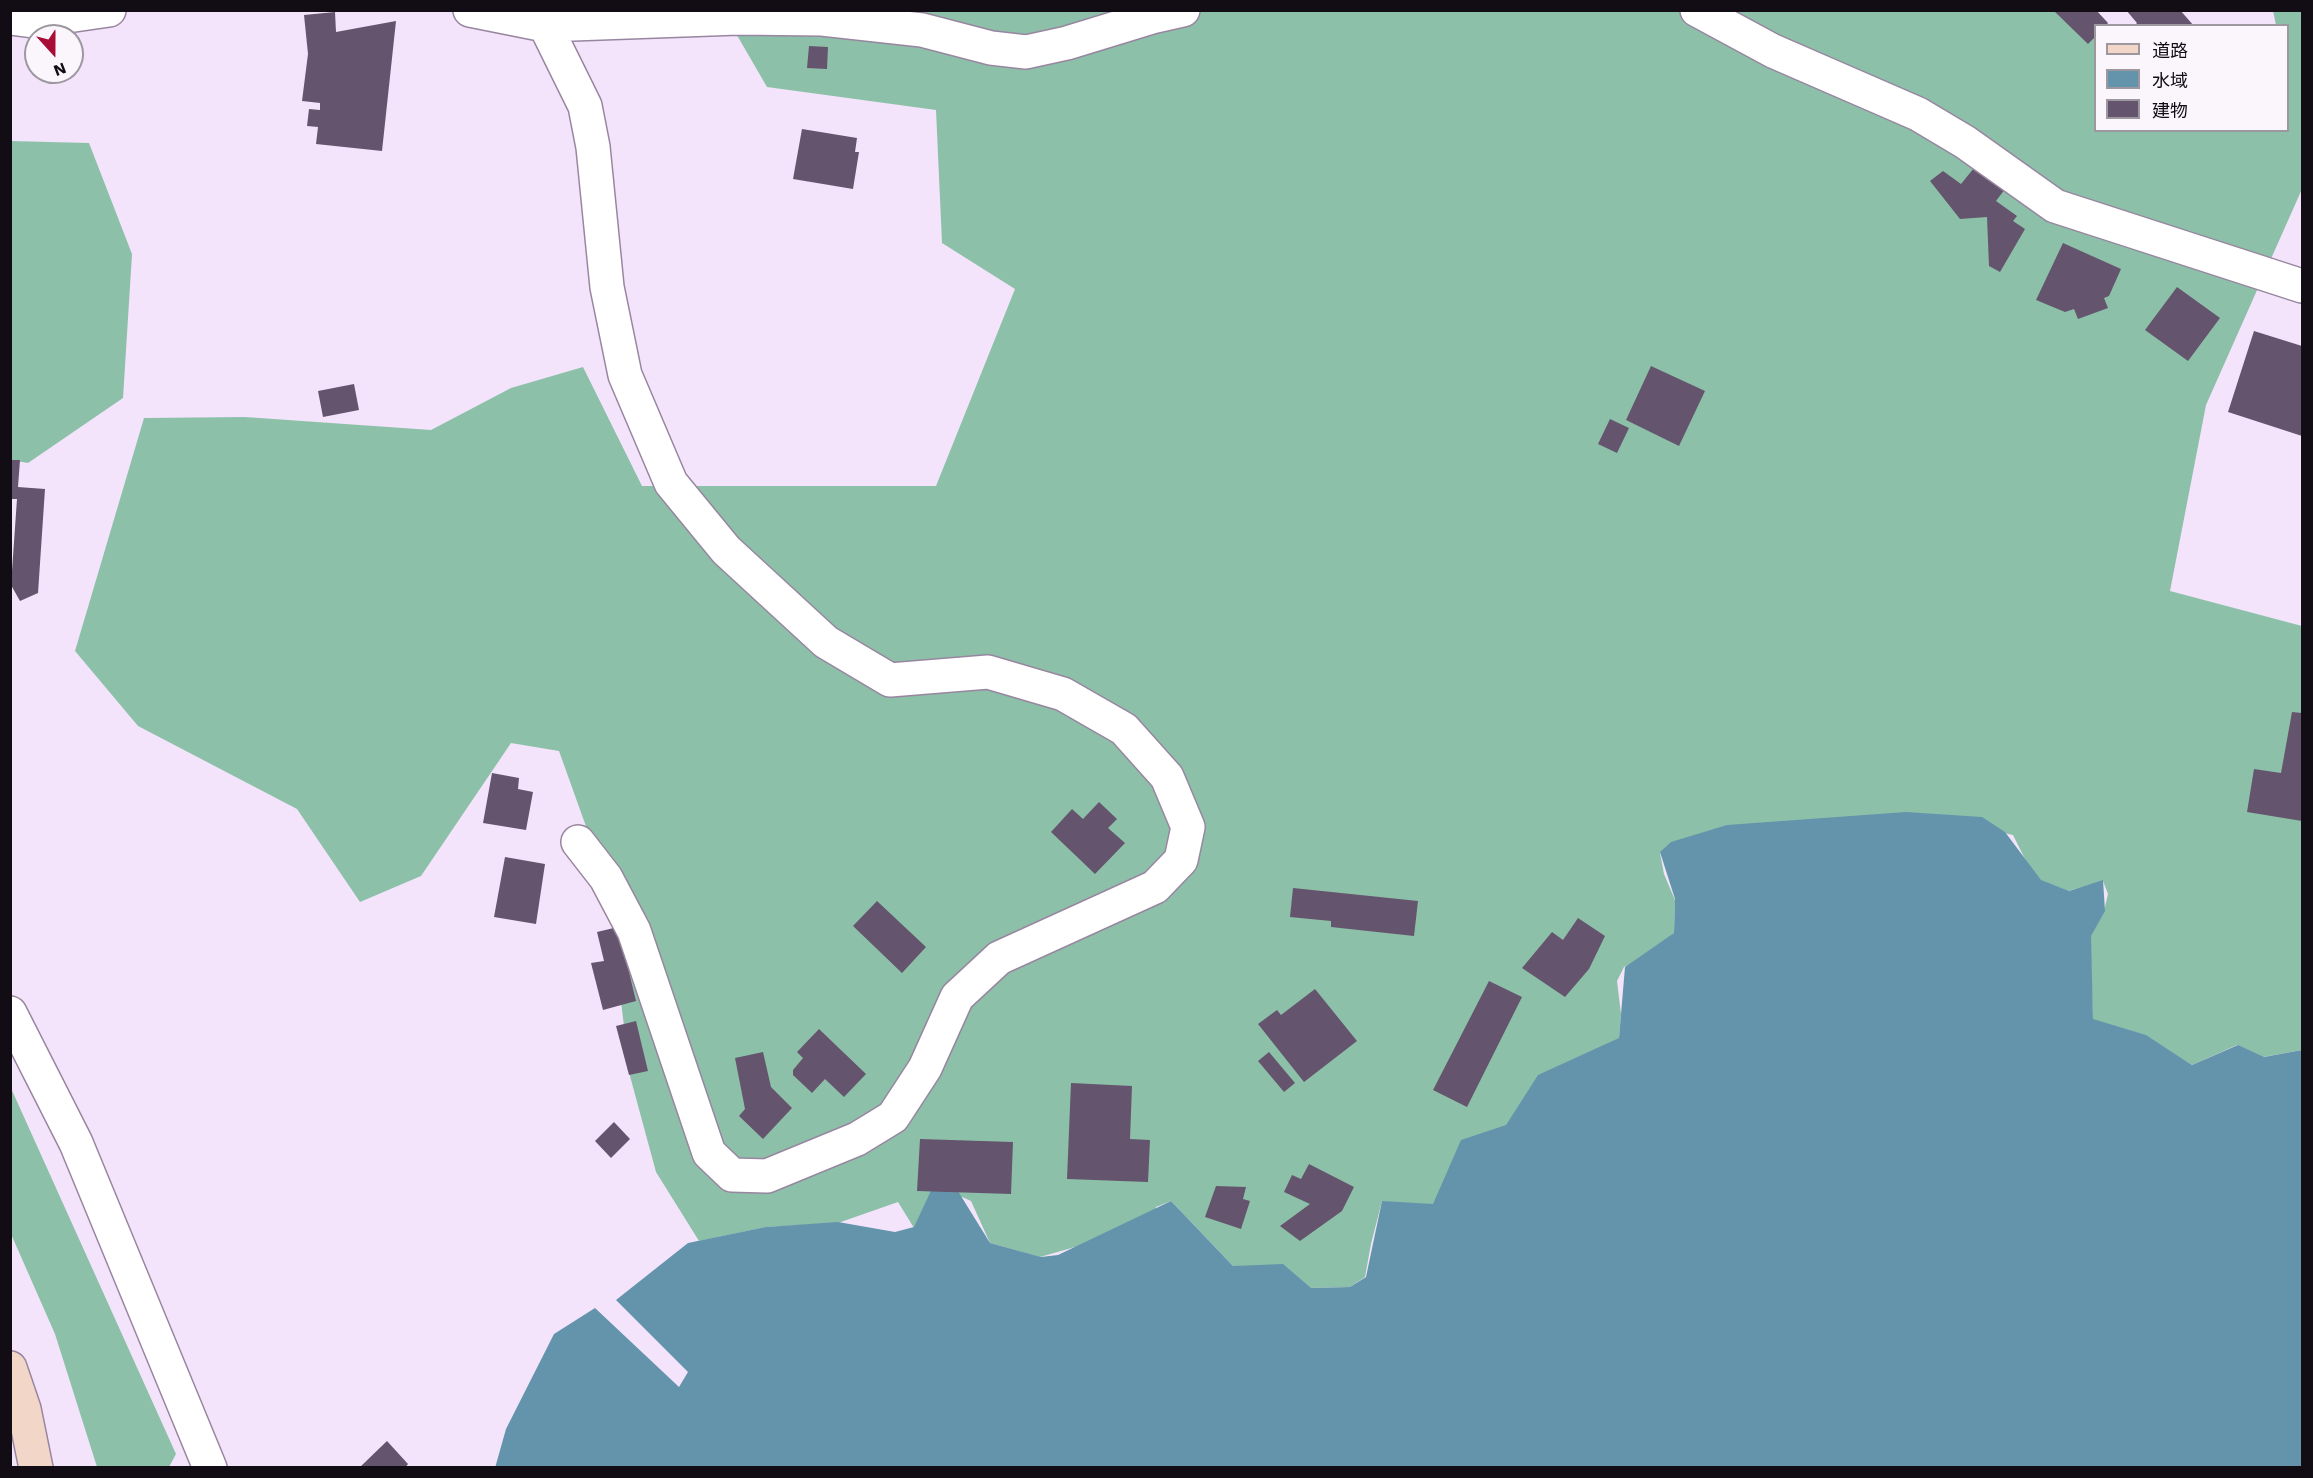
<!DOCTYPE html>
<meta charset="utf-8">
<style>
body{margin:0}
#map{position:relative;width:2313px;height:1478px;overflow:hidden;background:#f3e4fb;font-family:"Work Sans","Noto Sans JP",sans-serif}
canvas{display:block}
.frame{position:absolute;inset:0;border:12px solid #120c15;pointer-events:none}
.legend{position:absolute;left:2094px;top:24px;width:195px;height:108px;box-sizing:border-box;background:#faf6fc;border:2px solid #9d98a0;margin:0;padding:8px 10px;list-style:none;font-size:18px;color:#120c15}
.legend li{display:flex;align-items:center;gap:12px;height:30px}
.legend b{width:30px;border:2px solid #9d98a0}
.north{position:absolute;left:24px;top:24px;width:60px;height:60px;box-sizing:border-box;background:#faf6fc;border:2px solid #9d98a0;border-radius:50%;rotate:159deg;font-size:16px;font-weight:700;line-height:24px;text-align:center;color:#120c15}
.north::after{content:'';display:block;margin:auto;width:21px;height:27px;background:#a70d37;clip-path:polygon(50% 0,100% 100%,50% 72%,0 100%)}
</style>
<div id="map">
<canvas width="2313" height="1478"></canvas>
<div class="frame"></div>
<ul class="legend">
<li><b style="height:8px;background:#f2d7c8"></b>道路</li>
<li><b style="height:16px;background:#6394ac"></b>水域</li>
<li><b style="height:16px;background:#65546d"></b>建物</li>
</ul>
<div class="north">N</div>
</div>
<script>
const context = document.querySelector('canvas').getContext('2d');
context.lineJoin = 'round';
function fillPath(path, color) {
  context.fillStyle = color;
  context.fill(path, 'evenodd');
}
function trace(path, color, width, dash) {
  context.strokeStyle = color;
  context.lineWidth = width;
  context.lineCap = dash ? 'butt' : 'round';
  context.setLineDash(dash || []);
  context.stroke(path);
}
fillPath(new Path2D(`
 M723 11H2074L2095 30 2096 130H2288V26L2276 25 2273 11H2302V189L2206 405 2170 591 2302 626V1050L2263 1057 2237 1045 2192 1065 2145 1035 2093 1020 2090 937 2104 911 2108 894 2103 881 2068 891 2041 881 2029 867 2013 835 2004 833 1727 826 1671 843 1660 853 1664 874 1675 900 1674 933 1653 954 1624 967 1617 981 1621 1014 1619 1038 1581 1064 1538 1076 1506 1126 1433 1205 1416 1209 1382 1201 1371 1244 1365 1277 1350 1287 1310 1288 1233 1266 1171 1201 1156 1207 1145 1247 1113 1252 1075 1247 1040 1257 990 1243 971 1201 962 1197 929 1204 914 1228 898 1202 838 1223 767 1227 699 1241 656 1172 630 1076 607 885 559 751 511 743 421 876 360 902 297 809 138 726 75 651 144 418 245 417 431 430 511 388 583 367 642 486H936L1015 289 942 243 936 110 767 87Z
 M10 141 89 143 132 254 123 398 28 463 11 460Z
 M10 1086 176 1454 169 1467H97L55 1334 11 1234Z`), '#8dc0a9');
fillPath(new Path2D(`
 M1906 812 1982 817 2005 832 2041 880 2069 891 2103 880 2105 911 2091 936 2093 1019 2146 1035 2192 1065 2238 1045 2264 1057 2302 1050V1467L495 1468 506 1429 554 1334 595 1308 679 1387 688 1372 616 1300 688 1243 766 1227 838 1222 895 1232 914 1227 936 1180 948 1175 990 1243 1041 1257 1058 1255 1171 1201 1233 1266 1283 1264 1311 1288 1350 1287 1366 1277 1382 1201 1433 1204 1461 1140 1506 1125 1538 1075 1619 1038 1625 967 1674 933 1675 899 1660 852 1671 842 1727 825Z`), '#6394ac');
fillPath(new Path2D(`
 M2053 10H2096L2108 23 2106 26H2096V36L2088 44Z
 M2126 10H2180L2194 26H2134L2137 23Z
 M335 12 336 32 396 21 382 151 316 144 318 127 307 126 309 109 320 110V103L302 101 308 54 304 15Z
 M809 46 828 47 827 69 807 68Z
 M802 129 857 138 855 152H859L853 189 793 179Z
 M1974 168 2005 189 1996 201 2017 216 2013 221 2025 229 2000 272 1989 266 1987 217 1960 219 1930 181 1943 171 1961 184Z
 M2063 243 2121 269 2109 296 2104 298 2108 308 2078 319 2074 309 2065 312 2036 300Z
 M2177 287 2220 318 2188 361 2145 330Z
 M2254 331 2302 346V436L2228 412Z
 M1651 366 1705 391 1679 446 1626 420Z
 M354 384 359 410 323 417 318 391Z
 M1610 419 1629 428 1617 453 1598 444Z
 M10 460H20L18 487 45 489 38 593 20 601 11 585 17 499H10Z
 M2292 712 2302 713V821L2247 812 2254 769 2281 773Z
 M492 773 519 778 518 789 533 792 526 830 483 823Z
 M1099 802 1117 819 1108 828 1125 843 1095 874 1051 832 1072 809 1083 819Z
 M505 857 545 864 536 924 494 917Z
 M1293 888 1418 901 1414 936 1331 927V921L1290 917Z
 M877 901 926 947 902 973 853 926Z
 M1578 918 1605 936 1589 969 1565 997 1522 968 1552 932 1563 940Z
 M618 927 636 1001 603 1010 591 963 604 961 597 932Z
 M1489 981 1522 997 1467 1107 1433 1090Z
 M1315 989 1357 1041 1304 1082 1258 1024 1277 1010 1281 1015Z
 M636 1021 648 1071 629 1075 616 1026Z
 M819 1029 866 1074 844 1097 825 1079 812 1093 793 1075V1070L803 1058 797 1052Z
 M763 1052 771 1087 792 1108 763 1139 739 1116 745 1109 735 1058Z
 M1269 1052 1295 1083 1284 1092 1258 1061Z
 M1071 1083 1132 1086 1130 1139 1150 1140 1148 1182 1067 1179Z
 M614 1122 630 1139 611 1158 595 1141Z
 M920 1139 1013 1142 1011 1194 917 1191Z
 M1309 1164 1354 1187 1342 1211 1300 1241 1280 1226 1310 1204 1284 1192 1292 1175 1301 1179Z
 M1216 1186 1246 1187 1243 1199 1250 1201 1241 1229 1205 1217Z
 M387 1441 408 1464 405 1468H359Z`), '#65546d');
const street = new Path2D(`
 M470 10 545 25 738 18 822 19 922 30 991 48 1026 52 1067 43 1152 17 1183 10
 M1697 10 1773 51 1918 114 1965 142 2055 206 2302 286
 M10 18 33 21 109 10
 M545 25 585 106 593 147 607 287 625 375 671 483 726 550 826 642 890 680 988 672 1063 694 1124 729 1167 777 1188 827 1181 860 1155 887 999 958 957 997 925 1068 893 1117 857 1139 767 1176 732 1175 709 1153 634 931 606 878 578 842
 M10 1013 76 1143 210 1468`);
const secondary = new Path2D(`
 M10 1368 24 1409 36 1468`);
trace(street, '#9886a0', 36);
trace(secondary, '#9886a0', 36);
trace(street, '#fff', 33);
trace(secondary, '#f2d7c8', 33);
</script>
